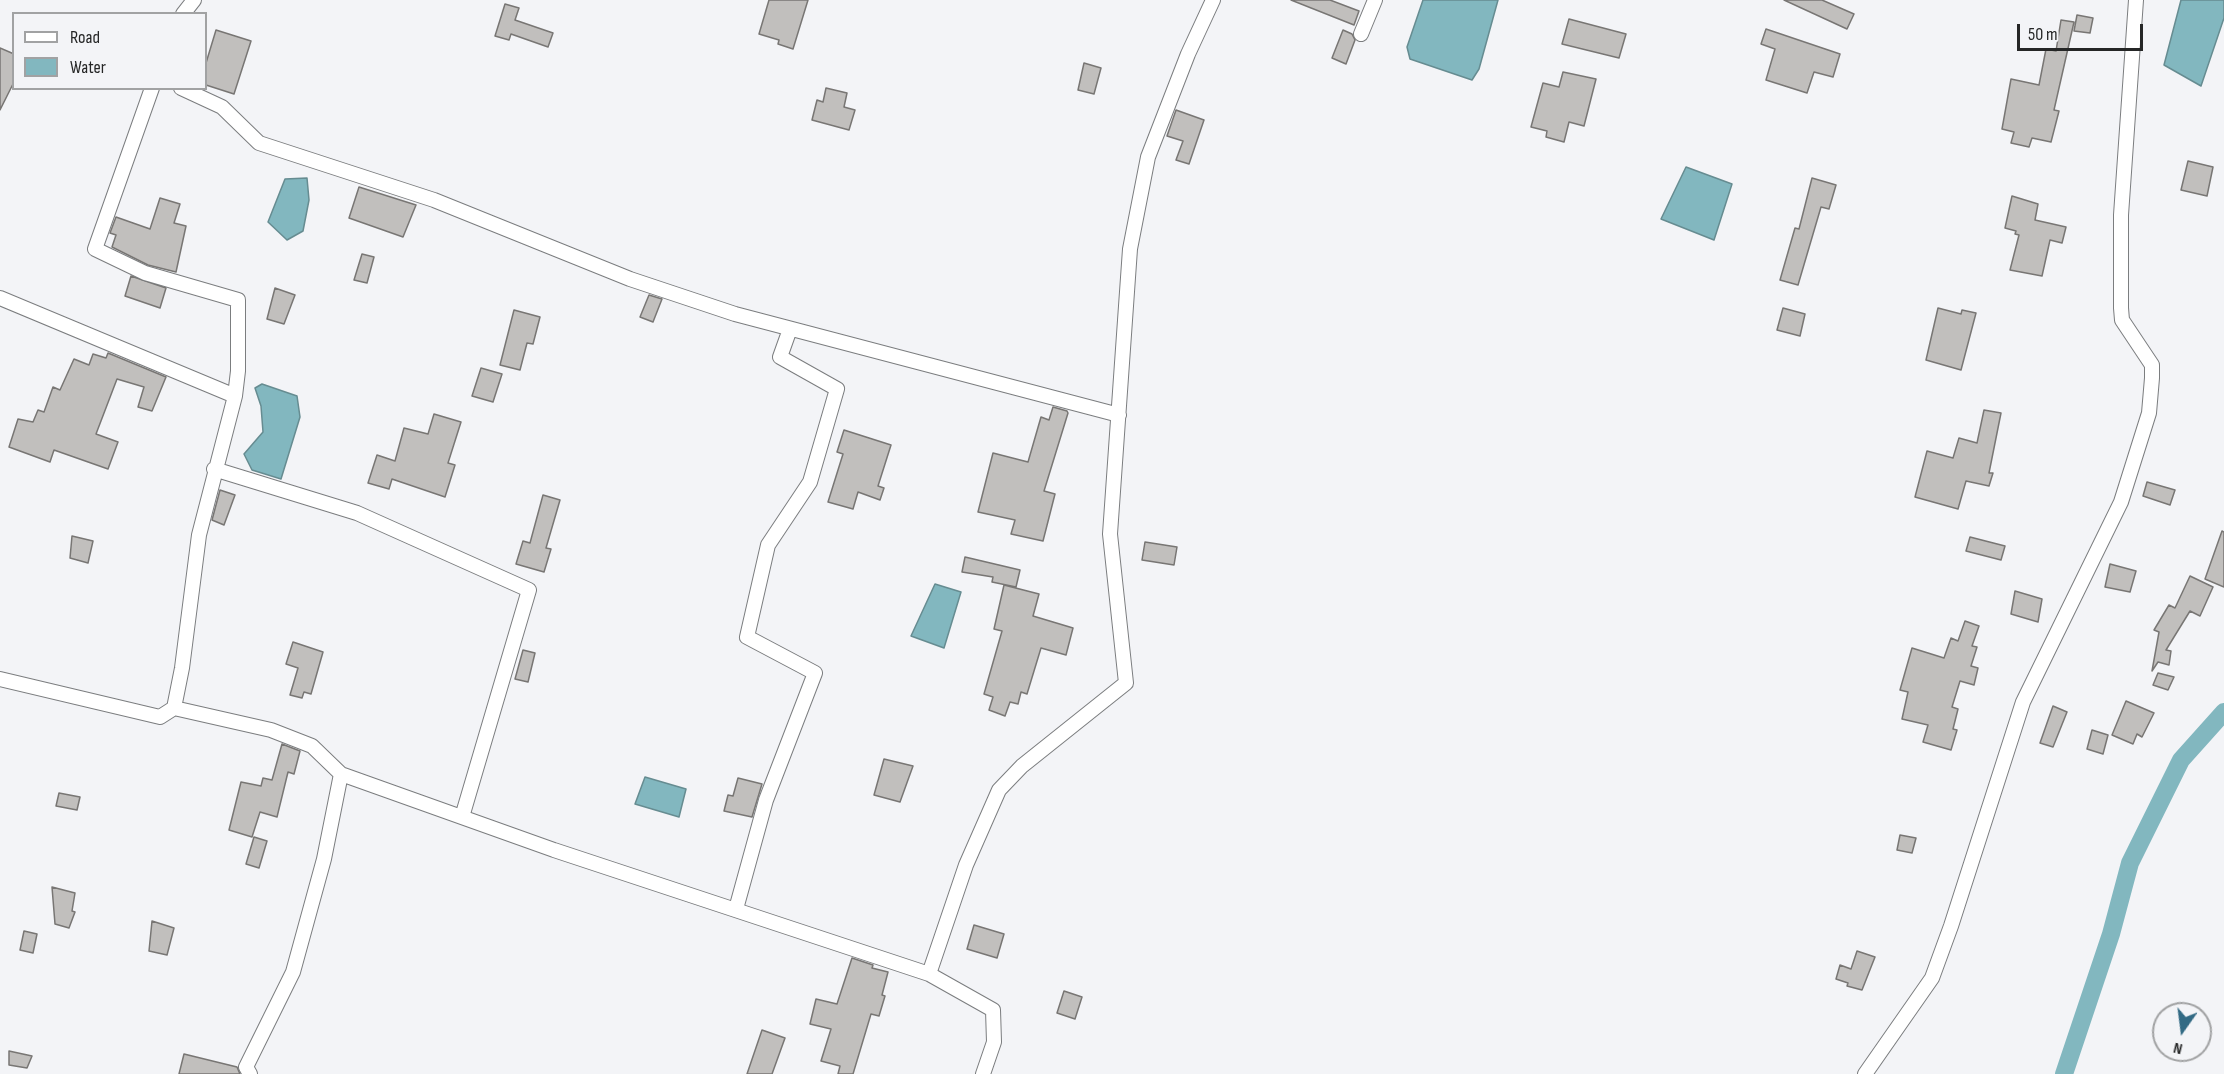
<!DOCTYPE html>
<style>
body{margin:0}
#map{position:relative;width:2224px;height:1074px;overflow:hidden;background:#f3f4f7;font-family:"Sofia Sans Condensed",sans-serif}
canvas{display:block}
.legend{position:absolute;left:12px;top:12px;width:195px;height:78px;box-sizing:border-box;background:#f3f4f7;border:2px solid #a1a2a3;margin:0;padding:8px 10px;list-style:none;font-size:18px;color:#252626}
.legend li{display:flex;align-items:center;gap:12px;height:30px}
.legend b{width:30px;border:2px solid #a1a2a3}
.north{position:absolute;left:2152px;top:1002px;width:60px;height:60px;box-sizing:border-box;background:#f3f4f7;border:2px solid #a1a2a3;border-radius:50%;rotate:194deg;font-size:16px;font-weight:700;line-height:24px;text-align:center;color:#252626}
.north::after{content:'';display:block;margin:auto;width:21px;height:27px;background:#326a84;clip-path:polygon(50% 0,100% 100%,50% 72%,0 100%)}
.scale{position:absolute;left:2017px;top:24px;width:126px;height:27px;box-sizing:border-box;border:3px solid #252626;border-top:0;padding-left:8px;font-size:18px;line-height:21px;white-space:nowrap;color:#252626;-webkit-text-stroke:4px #f3f4f7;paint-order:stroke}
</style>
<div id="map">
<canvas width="2224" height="1074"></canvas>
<ul class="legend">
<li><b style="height:8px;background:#fff"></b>Road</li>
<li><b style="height:16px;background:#82b7bf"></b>Water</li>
</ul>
<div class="north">N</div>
<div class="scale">50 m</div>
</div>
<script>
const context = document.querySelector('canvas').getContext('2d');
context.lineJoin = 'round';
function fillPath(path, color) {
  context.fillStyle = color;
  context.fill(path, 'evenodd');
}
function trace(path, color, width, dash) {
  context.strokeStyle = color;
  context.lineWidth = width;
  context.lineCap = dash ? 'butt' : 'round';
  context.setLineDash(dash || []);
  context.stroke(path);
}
const water = new Path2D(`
 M1423 0H1498L1479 69 1472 80 1410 59 1407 47Z
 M2181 0H2224V18L2201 86 2164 65Z
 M1686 167 1732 184 1714 240 1661 219Z
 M307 178 309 200 303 231 287 240 268 222 285 179Z
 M262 384 297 396 300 417 281 479 252 470 244 454 263 432 261 406 255 388Z
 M935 584 961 592 944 648 911 636Z
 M645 777 686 789 679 817 635 804Z`);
fillPath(water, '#82b7bf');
trace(water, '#668c91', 1.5);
trace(new Path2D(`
 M2064 1074 2111 934 2130 863 2181 760 2224 712`), '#82b7bf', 18);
const building = new Path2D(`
 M769 0H808L793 49 778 44 779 40 759 34Z
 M1291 0H1330L1359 11 1354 25Z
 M1784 0H1822L1854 14 1847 29Z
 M505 4 519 8 515 20 553 33 548 47 511 34 509 40 495 36Z
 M2077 15 2093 18 2090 33 2074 31Z
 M1569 19 1626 34 1619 58 1562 44Z
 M2061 20 2074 22 2054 110 2059 111 2051 142 2032 138 2029 147 2011 143 2014 132 2002 129 2011 79 2039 85 2046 49 2056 51Z
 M1766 29 1840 54 1833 77 1814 72 1807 93 1766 80 1775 49 1761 44Z
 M216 30 251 41 234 94 206 85V63Z
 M1343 30 1352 34 1355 40 1346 64 1332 58Z
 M0 48 14 54V82L0 110Z
 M1084 63 1101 68 1094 94 1078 90Z
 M1563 72 1596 79 1584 126 1569 122 1564 142 1546 137 1547 131 1531 127 1543 83 1559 87Z
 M826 88 847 93 844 107 855 110 849 130 812 120 817 100 823 102Z
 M1176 110 1204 120 1189 164 1176 160 1183 141 1167 136Z
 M2188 161 2213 167 2207 196 2181 190Z
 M1812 178 1836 185 1829 209 1821 207 1798 285 1780 280 1795 228 1799 229Z
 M359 187 416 205 403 237 349 218Z
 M2012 196 2038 204 2035 220 2066 227 2062 243 2050 240 2042 276 2010 270 2019 235 2015 234 2016 231 2005 228Z
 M160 198 180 204 174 223 186 226 176 272 148 265 112 247 116 235 110 233 116 217 150 229Z
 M362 254 374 257 367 283 354 280Z
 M131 276 166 288 160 308 125 296Z
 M275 288 295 295 284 324 267 319Z
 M649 295 662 299 653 322 640 317Z
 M1783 308 1805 314 1800 336 1777 330Z
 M1938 308 1961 314 1962 310 1976 313 1961 370 1926 360Z
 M514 310 540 317 533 344 527 343 520 370 500 365Z
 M108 353 166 377 152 411 138 407 144 387 117 379 96 434 118 442 108 469 54 450 50 462 9 447 18 419 33 422 38 410 44 412 53 387 60 390 74 359 89 365 93 354 106 358Z
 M481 368 502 374 493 402 472 396Z
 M1053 407 1067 411 1068 413 1044 491 1055 494 1043 541 1011 534 1015 520 978 512 993 453 1028 462 1041 417 1049 420Z
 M1984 410 2001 413 1989 473H1993L1989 486 1966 481 1958 509 1915 497 1927 451 1953 458 1959 438 1977 443Z
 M434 414 461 422 448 463 455 465 445 497 392 479 389 489 368 483 377 455 395 461 404 428 428 434Z
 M844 430 891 445 878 486 884 488 880 500 858 492 853 509 828 502 843 454 837 452Z
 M2147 482 2175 490 2170 505 2143 496Z
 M220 490 235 495 224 525 212 520Z
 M543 495 560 500 546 548 551 549 544 572 516 564 523 541 530 543Z
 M2222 531 2224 532V587L2205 579Z
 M72 536 93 541 88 563 70 558Z
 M1970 537 2005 546 2001 560 1966 551Z
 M1145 542 1177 547 1174 565 1142 560Z
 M965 557 1020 570 1016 587 992 582 993 577 962 572Z
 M2110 564 2136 571 2130 592 2105 587Z
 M2190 576 2213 587 2200 616 2190 611 2166 650 2171 651 2169 665 2158 662 2152 671 2159 632 2154 630 2169 605 2175 608Z
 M1004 585 1039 594 1033 616 1073 628 1066 655 1041 648 1027 694 1021 692 1018 704 1010 702 1005 716 989 710 993 697 984 694 1002 631 994 629Z
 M2015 591 2042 599 2038 622 2011 614Z
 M1965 621 1979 626 1972 646 1977 647 1971 666 1978 668 1974 685 1960 681 1952 707 1958 709 1953 729 1957 730 1951 750 1923 742 1928 725 1902 719 1908 692 1900 690 1912 648 1944 658 1951 638 1958 641Z
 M293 642 323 652 311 694 304 692 302 698 290 695 298 668 286 664Z
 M523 650 535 653 528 682 515 679Z
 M2158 673 2174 677 2168 690 2153 685Z
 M2126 701 2154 713 2142 737 2137 734 2133 744 2112 735Z
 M2053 706 2067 712 2053 747 2040 743Z
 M2092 730 2108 735 2103 754 2087 749Z
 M282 744 300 751 294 774 288 772 277 817 260 812 252 837 229 830 241 782 261 786 263 778 272 780Z
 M884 759 913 766 900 802 874 795Z
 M738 778 762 784 752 817 724 811 728 795 733 796Z
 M59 793 80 797 77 810 56 806Z
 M1900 835 1916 838 1912 853 1897 850Z
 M254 837 267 841 259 868 246 864Z
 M52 887 75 893 72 911 75 912 69 928 55 924Z
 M152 921 174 928 167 955 149 951Z
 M974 925 1004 934 997 958 967 949Z
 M24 931 37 934 33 953 20 950Z
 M1857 951 1875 957 1862 990 1847 986 1848 983 1836 979 1840 965 1851 969Z
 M852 958 873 965 872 968 888 972 882 995 885 996 879 1016 871 1014 853 1074H838L840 1066 821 1061 831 1029 810 1024 816 999 837 1004Z
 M1064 991 1082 997 1075 1019 1057 1013Z
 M762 1030 785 1038 772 1074H747Z
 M9 1051 32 1056 27 1068 9 1065Z
 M184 1054 237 1067 240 1074H179Z`);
fillPath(building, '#c1bfbd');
trace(building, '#787674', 1.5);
const minor = new Path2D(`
 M183 14 194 0
 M1361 34 1375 0
 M152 88 95 249 145 273 238 300V371L235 396 199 535 182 668 174 708 271 730 312 746 341 774 554 850 929 974
 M181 88 222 107 259 143 434 200 630 279 735 314 1119 415
 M0 298 235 396
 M214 469 357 513 529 590 462 817
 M0 679 160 717 174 708
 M736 909 766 800 815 673 747 637 768 545 810 482 837 389 780 357 790 329
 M250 1074 246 1067 293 972 324 859 341 774
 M983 1074 994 1042 993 1010 929 974 966 865 999 790 1022 766 1126 683 1110 534 1130 249 1148 157 1188 54 1213 0
 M1865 1074 1932 978 1951 926 2023 702 2121 502 2149 413 2152 378V365L2122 320 2121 308V215L2136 0`);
trace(minor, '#7b7d7f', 16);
trace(minor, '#fff', 14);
</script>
